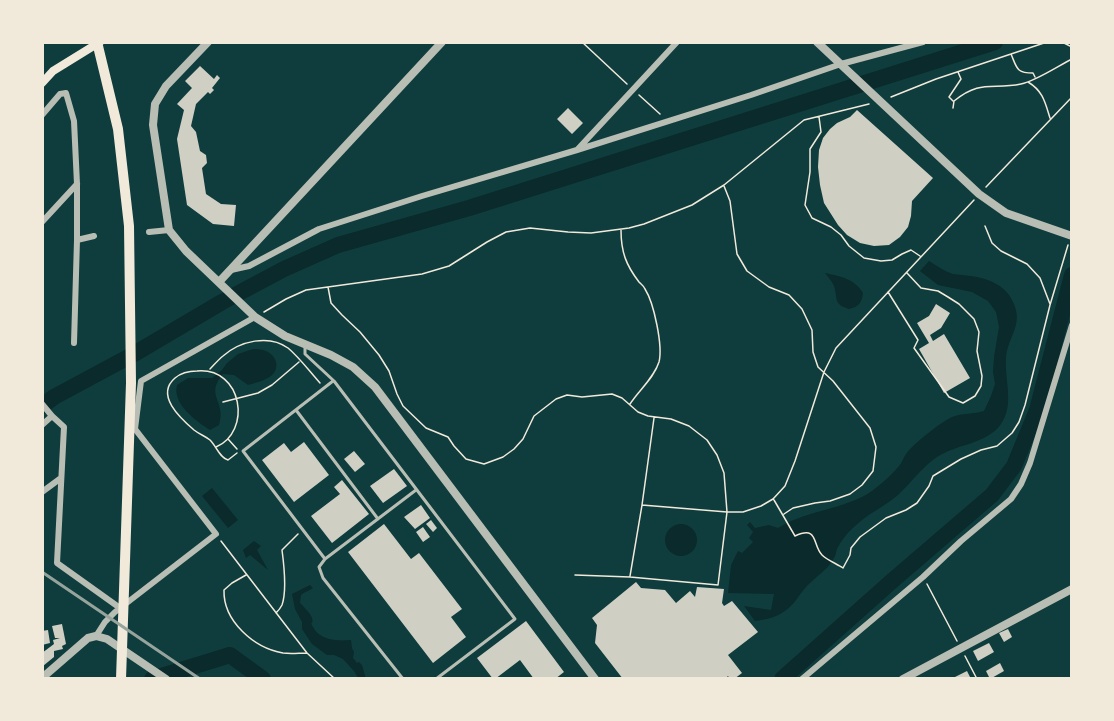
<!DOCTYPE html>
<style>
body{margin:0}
#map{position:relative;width:1114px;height:721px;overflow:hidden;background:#0f3d3e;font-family:"PT Sans Narrow",sans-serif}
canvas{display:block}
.frame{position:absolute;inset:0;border:44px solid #f1e9da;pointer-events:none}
</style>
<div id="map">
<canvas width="1114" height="721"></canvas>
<div class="frame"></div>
</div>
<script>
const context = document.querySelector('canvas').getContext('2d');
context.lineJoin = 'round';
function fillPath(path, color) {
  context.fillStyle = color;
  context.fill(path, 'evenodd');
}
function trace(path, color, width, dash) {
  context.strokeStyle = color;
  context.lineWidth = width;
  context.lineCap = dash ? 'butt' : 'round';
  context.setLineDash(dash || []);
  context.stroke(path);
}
fillPath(new Path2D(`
 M929 261C937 266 944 271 953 274 959 275 965 275 971 276 987 278 1005 285 1012 300 1025 324 1008 336 1006 357 1004 380 1015 404 1001 424 987 444 957 444 937 457 922 467 911 483 898 495 884 507 867 514 854 527 847 533 841 541 837 549 836 552 836 555 834 558 828 570 815 577 806 587 799 595 794 605 785 611 777 617 765 620 755 621L744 606 771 610 774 594 728 593 731 565 738 551 742 553 753 542 749 538 753 532 747 525 750 522 755 528 769 525 778 528C804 512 836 510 864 496 876 489 890 477 899 466 902 463 903 458 906 454 913 444 941 422 952 417 962 413 974 414 984 411L991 396 995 384 993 372 994 357 999 327 996 312 988 301 972 292 938 285 920 271Z
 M825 273C840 276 855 279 863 293 862 302 859 307 849 309 833 304 838 299 834 286 832 281 828 277 825 273Z
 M253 349C256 349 260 349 263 350 275 353 282 367 271 376 264 381 255 383 248 385L234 375 223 374C204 396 227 401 219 425L210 430C196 421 172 404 177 385L188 378H212L222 370 227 363 238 354Z
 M212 488 238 520 228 528 202 496Z
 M665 540a16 16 0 1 1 32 0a16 16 0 1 1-32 0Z
 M254 541 261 546 257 550 268 570 250 555 246 558 243 550Z
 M310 585 313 588C309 591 304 592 301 595L300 603C304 607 310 613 312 618 314 626 309 620 313 627 320 641 338 641 351 640L352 648 354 652 353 658 357 663 359 662 362 665 366 679H359L354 671 343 659 334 655H327L312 644 302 629V622L295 609 292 594Z`), '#0a2a2b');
trace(new Path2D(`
 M42 406 54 397 134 354 222 302 284 269 338 245 469 208 995 42
 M152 679 230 655 263 679
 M782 679 892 581 992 495 1014 466 1037 410 1072 275`), '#0a2a2b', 16);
fillPath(new Path2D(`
 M200 66 214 79 217 75 220 78 212 88 214 90 210 94 208 92 196 104 191 126 196 132 200 151 206 155 207 163 202 168 206 194 221 204 236 205 234 226 213 224 187 205 177 139 184 110 177 104 192 88 185 81Z
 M568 108 583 123 572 134 557 119Z
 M857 110 933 178 912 201 911 216 908 227 900 237 889 245 874 246 860 243 847 235 838 225 824 203 820 185 818 167 819 150 823 138 830 129 837 123 850 117Z
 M936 304 950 313 941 328 930 335 933 341 944 334 970 378 944 393 919 349 929 343 917 323 929 316Z
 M304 442 329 475 294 502 262 460 284 443 291 452Z
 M354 451 365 464 355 472 344 459Z
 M394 469 407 486 383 503 370 486Z
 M342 480 369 514 332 543 311 516 340 494 334 487Z
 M421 505 430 518 415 529 404 517Z
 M431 520 437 528 433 532 426 524Z
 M384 524 411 559 419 553 462 609 451 617 466 637 433 663 348 552Z
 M423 527 430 537 423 542 416 532Z
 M636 582 641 588 665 590 676 603 690 591 695 597 697 587 724 589 722 603 724 606 732 601 758 632 728 655 742 673 734 679H730L728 676 725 679H623L595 643 597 625 592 618Z
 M526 621 564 672 555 679H534L520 660 495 679H493L477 658Z
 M62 624 66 644 62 646 63 649 54 651V657L43 666 42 664V653L54 644 53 640 60 638H55L52 626Z
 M1008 629 1012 637 1004 642 999 633Z
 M48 630 50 643 42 645V631Z
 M989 643 994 652 978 661 973 651Z
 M1000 663 1004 671 990 679 986 671Z
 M967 671 971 679H951Z`), '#cfcfc3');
trace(new Path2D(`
 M582 42 627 84
 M1062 42 1072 47
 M1011 54C1017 68 1016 73 1033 73L1035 77
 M1028 82C1043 91 1045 102 1050 118
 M639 95 660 114
 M891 97 936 79 1047 42
 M953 101 949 97 961 79 958 72
 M953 108 954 101C981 79 992 90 1021 84 1036 81 1058 66 1072 59
 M819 117 821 132 810 149V172L805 205 812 218 831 227 841 235 849 246 864 258 881 261 892 260 902 254 911 250 920 256
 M724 186 730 201 737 254 747 271 769 287 789 295 802 309 812 330 813 352 818 367 833 381 870 428 876 447 873 471 862 485 850 494 830 501 815 503 793 508 784 514
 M986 187 1072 97
 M985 226 992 243 1001 251 1027 264 1040 278 1050 304
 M621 230C621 252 626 265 639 282 641 284 644 286 645 289 654 303 663 346 659 362 654 378 639 390 630 404
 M328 287 331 303 342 315 360 332 379 355 389 371 397 394 403 406 426 428 448 437 454 446 466 459 484 464 503 457 514 449 523 439 534 416 556 399 567 395 582 397 612 394 622 398 638 412 648 416 671 419 689 426 707 440 717 455 724 473 727 512 718 585 630 577 575 575
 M888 292 918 340 914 348 949 397 963 403 975 396 981 386 982 376 977 351 979 332 974 319 959 304 948 297 938 291 921 288 907 273
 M264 312 286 299 306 290 422 274 449 266 487 242 506 232 530 228 568 232 591 233 629 228 644 224 692 205 724 185 804 120 869 104
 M210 369C214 365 218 360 223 356 240 341 269 334 288 348 299 357 310 372 320 383
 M223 402 258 393 272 385 299 362
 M228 439 237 449
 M216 447C252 432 243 367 197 371 189 371 182 372 175 378 155 395 180 418 194 430 199 434 205 436 210 440 217 447 219 457 228 460L237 453
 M774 500 795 536C819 525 812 545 822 555 827 560 837 564 843 568L850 555 851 548 860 537 886 518 906 510 917 503 929 486 933 476 961 459 981 450 997 446 1012 433 1019 422 1025 405 1050 305 1068 245
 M642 505 727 512H743L761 506 773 499 785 486 795 461 824 372 836 348 974 200
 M221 541 307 653 335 679
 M246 575 232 583 224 590C223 621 254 648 283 653 291 654 299 653 307 653
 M630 576 642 505 654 418
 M927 584 957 641
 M276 613C277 612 281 607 282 605 287 591 284 565 282 550L298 534
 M965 656 977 679`), '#f1e9da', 1.5);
trace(new Path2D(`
 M305 346V354L334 381 515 619 436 679
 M296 410 378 519
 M325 559 243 451 333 381
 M403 679 323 578 319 567 325 559 416 490`), '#b8beb3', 3);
trace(new Path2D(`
 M42 115 60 94 66 93 74 121 77 184V240
 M577 150 677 42
 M42 222 77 184
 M149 232 169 230
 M231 270 249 266 319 229 422 196 577 150 751 95 841 64 923 42
 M74 343 77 240 94 236
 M42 404 52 416
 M42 425 52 416 64 427 57 563 120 608
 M42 492 61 478
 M96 636 105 622 115 612 216 534 135 429 141 381 255 317
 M802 679 923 577 961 541 1011 499 1021 484 1030 463 1072 325`), '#b8beb3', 6);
trace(new Path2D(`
 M208 42 166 86 155 104 153 125 169 230 186 251 255 317 285 336 331 355 353 367 375 387 595 679
 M817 42 979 194 1006 213 1072 236
 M219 282 442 42
 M42 678 88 638 96 636 107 639 166 679
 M903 679 1072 589`), '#b8beb3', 8);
trace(new Path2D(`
 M42 83 53 71 100 42`), '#f1e9da', 8);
trace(new Path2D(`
 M97 42 118 129 129 226 131 383 121 679`), '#f1e9da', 10);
trace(new Path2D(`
 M42 572 200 679`), '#97a49c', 3);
</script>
